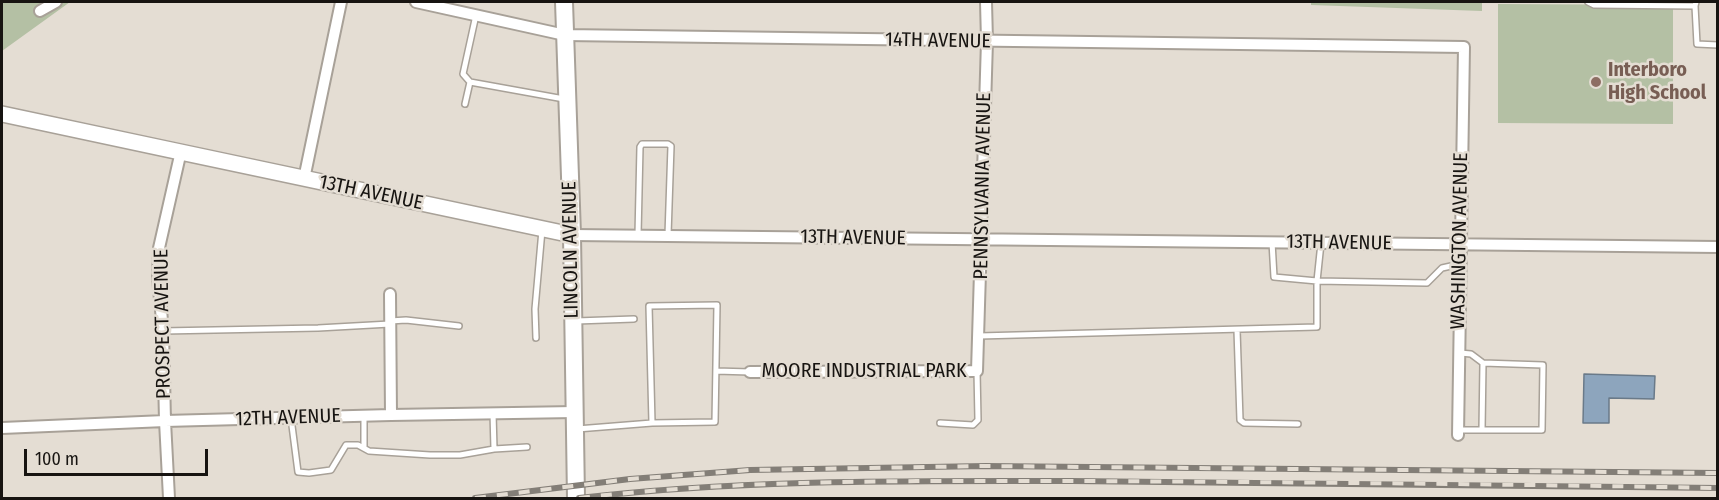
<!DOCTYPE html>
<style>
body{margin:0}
#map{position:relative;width:1719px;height:500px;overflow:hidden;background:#e4ddd3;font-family:"Fira Sans Condensed",sans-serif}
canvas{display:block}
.frame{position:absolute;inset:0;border:3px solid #171411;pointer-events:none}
.scale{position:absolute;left:24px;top:449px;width:184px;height:27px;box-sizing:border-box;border:3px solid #171411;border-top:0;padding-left:8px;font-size:18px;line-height:21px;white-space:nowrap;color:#171411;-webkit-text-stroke:4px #e4ddd3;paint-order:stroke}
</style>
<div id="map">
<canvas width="1719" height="500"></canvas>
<div class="frame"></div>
<div class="scale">100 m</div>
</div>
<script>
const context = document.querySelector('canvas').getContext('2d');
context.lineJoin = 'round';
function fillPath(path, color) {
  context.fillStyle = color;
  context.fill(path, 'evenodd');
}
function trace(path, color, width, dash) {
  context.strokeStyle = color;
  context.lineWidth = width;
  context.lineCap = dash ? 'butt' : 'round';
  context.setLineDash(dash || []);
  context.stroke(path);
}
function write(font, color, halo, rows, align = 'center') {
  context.font = font + ' "Fira Sans Condensed",sans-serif';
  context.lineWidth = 5;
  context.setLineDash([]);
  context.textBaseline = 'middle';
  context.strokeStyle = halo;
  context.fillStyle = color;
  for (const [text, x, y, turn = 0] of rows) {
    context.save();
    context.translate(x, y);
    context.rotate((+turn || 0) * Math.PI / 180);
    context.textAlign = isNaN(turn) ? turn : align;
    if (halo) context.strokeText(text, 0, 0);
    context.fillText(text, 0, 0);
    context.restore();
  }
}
fillPath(new Path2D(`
 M2 2H70L2 51Z
 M1311 2H1482V11L1311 5Z
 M1498 4 1673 5V124L1498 123Z`), '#b4c0a4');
const water = new Path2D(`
 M1584 374 1655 376 1654 399 1609 398V423H1583Z`);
fillPath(water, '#8da5bd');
trace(water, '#6a7a89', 1.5);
const lane = new Path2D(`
 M1588 2 1594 5 1695 6 1696 2
 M1695 6 1697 44 1718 45
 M476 15 463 74 470 82 564 99
 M465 104 470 82
 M638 235 640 147 642 144H668L671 146 668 235
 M1272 242 1274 277 1317 281 1427 283 1442 268 1460 264
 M390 321 406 320 459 326
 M576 321 634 319
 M1237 330 1240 420 1244 423 1298 424
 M163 331 318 328 390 324
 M979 336 1317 327V281L1321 243
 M536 338 535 309 542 230
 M716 371 750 372
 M493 413 494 449 527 447
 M291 418 298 472 309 473 331 470 346 445H358L369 451 430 455H460L494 449
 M940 423 973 425 978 420 977 371
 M577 429 652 423 649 306 717 305 715 422 652 423
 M1458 430H1542L1543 365 1483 363 1471 354 1460 353
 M1482 430 1483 363
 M364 448V416`);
const street = new Path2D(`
 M416 2 565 35 1464 47 1458 435
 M40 11 56 2
 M304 179 341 2
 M572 235 1718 247
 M390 294 391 415
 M750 372 977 371 987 41 986 2
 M2 428 165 421 391 415 575 412
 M169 498 165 421 163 331 158 278 159 248 181 151`);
const secondary = new Path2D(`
 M2 114C192 154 381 196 572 235`);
const primary = new Path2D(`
 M564 2 572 235 576 498`);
trace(lane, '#a8a198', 8);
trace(street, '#a8a198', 14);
trace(secondary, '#a8a198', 18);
trace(primary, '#a8a198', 20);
trace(lane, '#fff', 5);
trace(street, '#fff', 10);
trace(secondary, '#fff', 15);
trace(primary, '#fff', 16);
const rail = new Path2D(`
 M475 498 630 479 750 470 986 466 1718 473
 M579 498C742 479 907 481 1071 481 1286 482 1502 484 1718 488`);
trace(rail, '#837e77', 6);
trace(rail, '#e4ddd3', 4, [11]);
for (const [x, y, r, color] of [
 [1596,82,6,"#8d6e63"]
]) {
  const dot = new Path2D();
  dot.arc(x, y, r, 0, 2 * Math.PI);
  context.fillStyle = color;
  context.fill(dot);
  trace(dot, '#e4ddd3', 2);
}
write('20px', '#171411', '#e4ddd3', [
 ["14TH AVENUE",938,41,1],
 ["PENNSYLVANIA AVENUE",983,186,-89],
 ["13TH AVENUE",371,193,12],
 ["13TH AVENUE",853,238,1],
 ["WASHINGTON AVENUE",1460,241,-89],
 ["13TH AVENUE",1339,243,1],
 ["LINCOLN AVENUE",571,250,-91],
 ["PROSPECT AVENUE",163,324,-91],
 ["MOORE INDUSTRIAL PARK",864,371],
 ["12TH AVENUE",288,418,-2]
]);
write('bold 20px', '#785e54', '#e4ddd3', [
 ["Interboro",1608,70],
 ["High School",1608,93]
], 'left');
</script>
